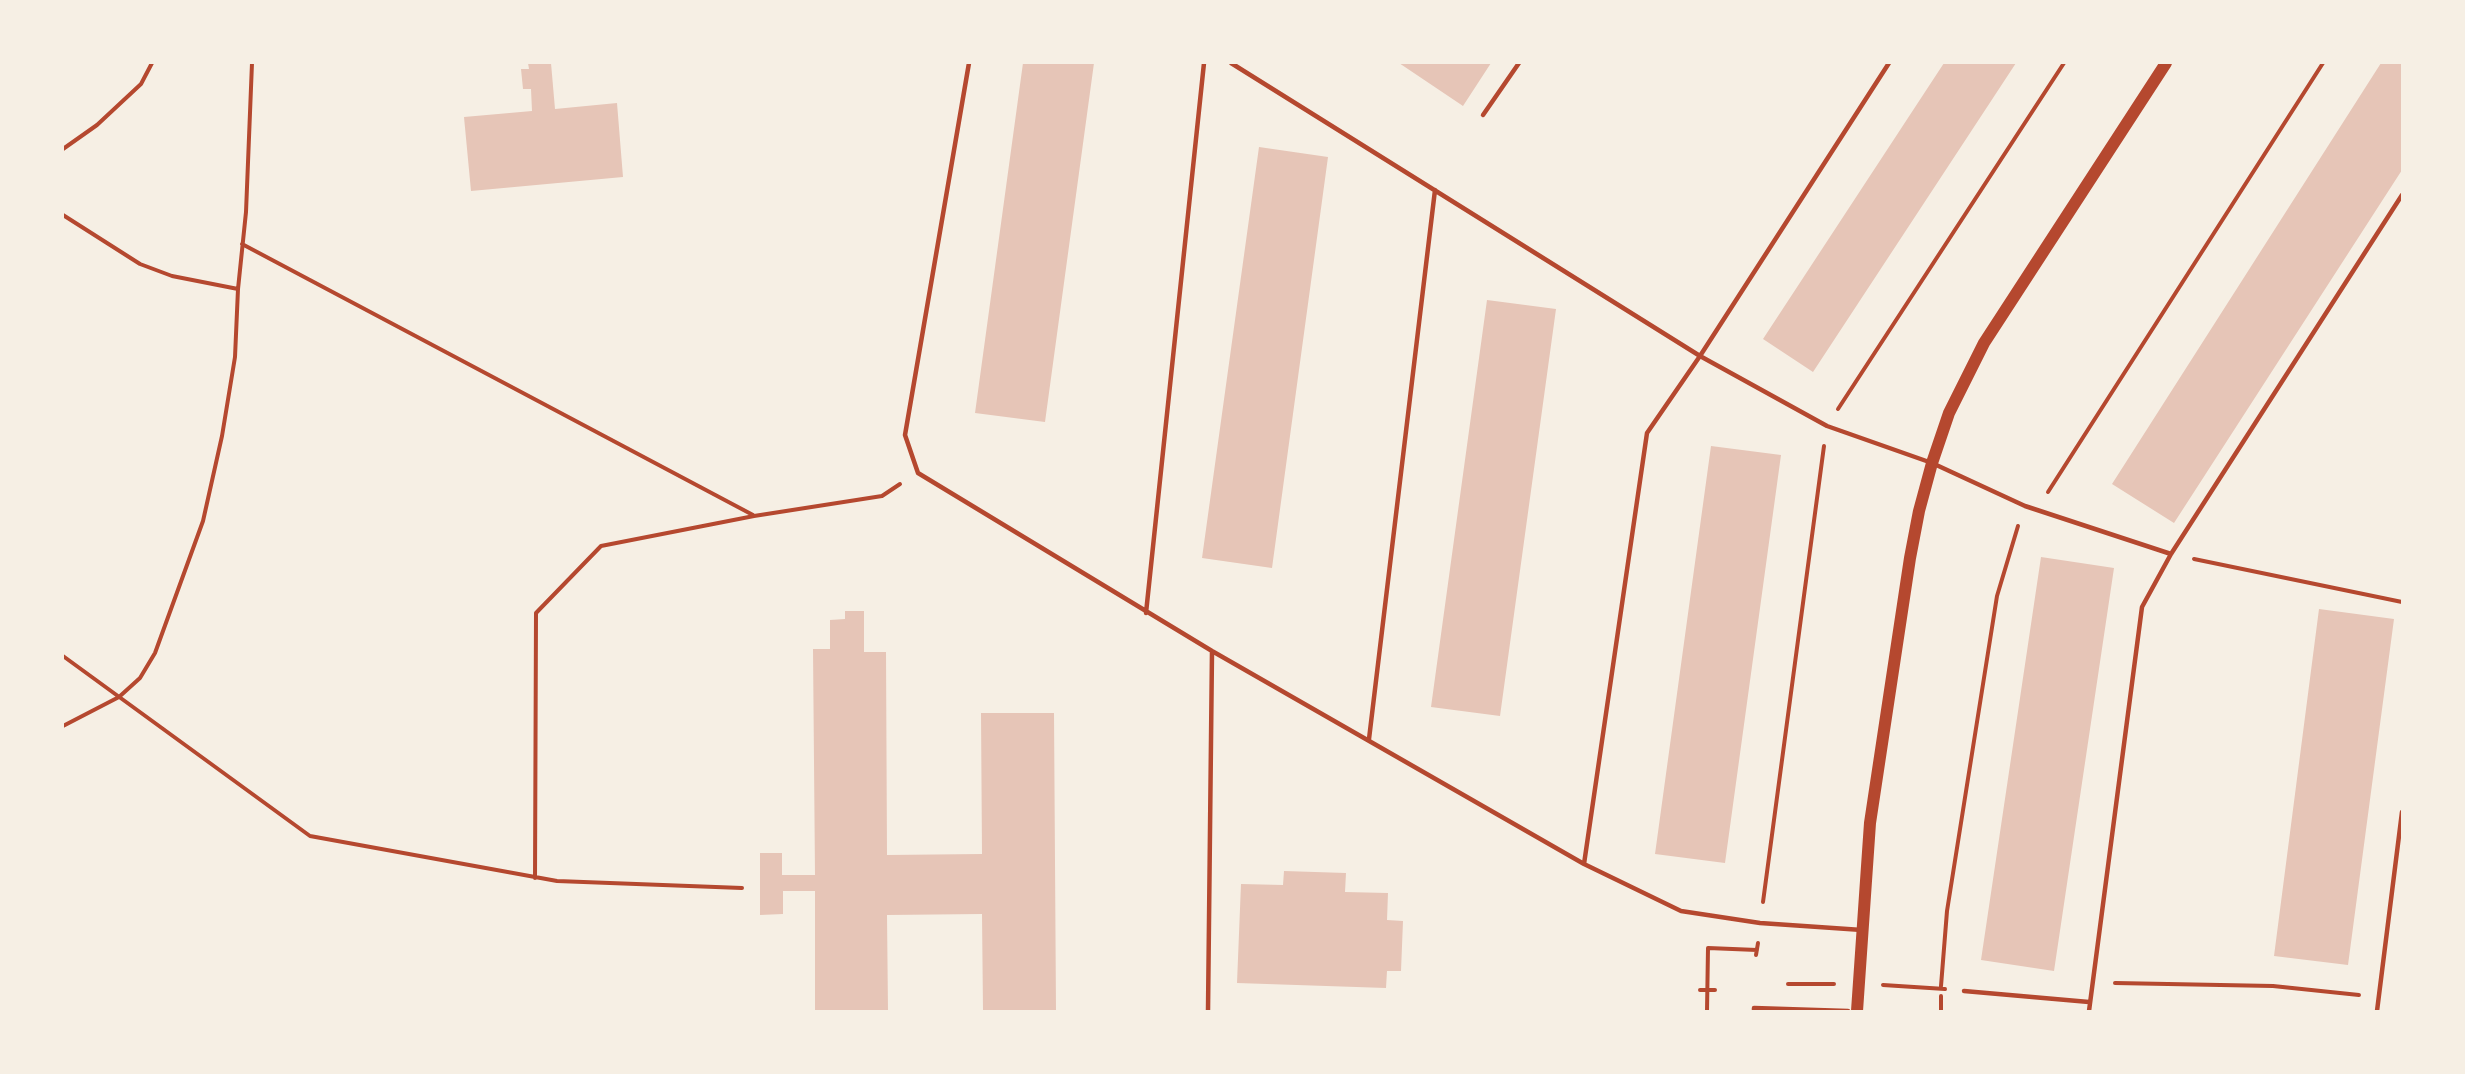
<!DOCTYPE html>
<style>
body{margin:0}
#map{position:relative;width:2465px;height:1074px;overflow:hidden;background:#f6efe4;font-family:"Libre Baskerville",serif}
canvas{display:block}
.frame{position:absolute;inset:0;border:64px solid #f6efe4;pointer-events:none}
</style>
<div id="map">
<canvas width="2465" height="1074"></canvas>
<div class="frame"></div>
</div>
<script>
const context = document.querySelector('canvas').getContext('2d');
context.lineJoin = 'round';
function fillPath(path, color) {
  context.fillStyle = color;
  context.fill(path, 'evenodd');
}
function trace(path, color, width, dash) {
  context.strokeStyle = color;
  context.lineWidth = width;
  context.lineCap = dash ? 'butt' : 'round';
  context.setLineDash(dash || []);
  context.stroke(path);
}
fillPath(new Path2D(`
 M528 63H551L555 109 617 103 623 177 471 191 464 117 532 111 531 89H523L521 69H529Z
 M1023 63H1094L1045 422 975 413Z
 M1399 63H1491L1463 106Z
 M1944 63H2016L1813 372 1763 339Z
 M2381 63H2402V170L2174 523 2112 484Z
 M1259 147 1328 157 1272 568 1202 558Z
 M1487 300 1556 309 1500 716 1431 707Z
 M1711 446 1781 455 1725 863 1655 854Z
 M2041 557 2114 568 2054 971 1981 960Z
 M2319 609 2394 619 2348 965 2274 956Z
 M845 611H864V652H886L887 855 982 854 981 713H1054L1056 1011H983L982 914 887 915 888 1011H815V891H783V914L760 915V853H782V875H815L813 649H830V620L845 619Z
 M1284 871 1346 873 1345 892 1388 893 1387 920 1403 921 1401 971H1387L1386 988 1237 983 1241 884 1283 885Z`), '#e6c5b7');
trace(new Path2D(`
 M63 149 97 125 141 84 152 63
 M63 215 140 264 172 276 238 289
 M242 244 753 515
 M1838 409 2064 63
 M2048 492 2323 63
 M2194 559 2402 602
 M63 656 310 836 557 881 742 888
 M63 726 119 697 140 678 155 653 203 521 222 436 235 357 238 289 246 212 252 63
 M535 878 536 613 601 546 754 516 882 496 900 484
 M1763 902 1824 446
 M1756 955 1758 943
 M2115 983 2273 986 2359 995
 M1788 984H1834
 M1883 985 1945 989
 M1941 986 1947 911 1997 596 2018 526
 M1700 990H1715
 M1941 996V1011
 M1707 1011 1708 948 1757 950`), '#b5482f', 4);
trace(new Path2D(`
 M969 63 905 435 918 473 1212 651 1584 864 1681 911 1760 923 1862 930
 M1231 63 1700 356 1827 426 1932 463 2025 506 2171 554
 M1483 115 1519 63
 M1146 613 1204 63
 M1369 739 1435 190
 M1584 864 1647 433 1700 356 1889 63
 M1964 991 2089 1002
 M1208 1011 1212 651
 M1754 1011V1008L1848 1011
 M2089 1011 2142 607 2171 554 2402 195
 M2377 1011 2402 812`), '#b5482f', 4.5);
trace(new Path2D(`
 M1857 1011 1870 823 1910 558 1919 511 1932 463 1949 413 1984 343 2166 63`), '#b5482f', 12);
</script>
